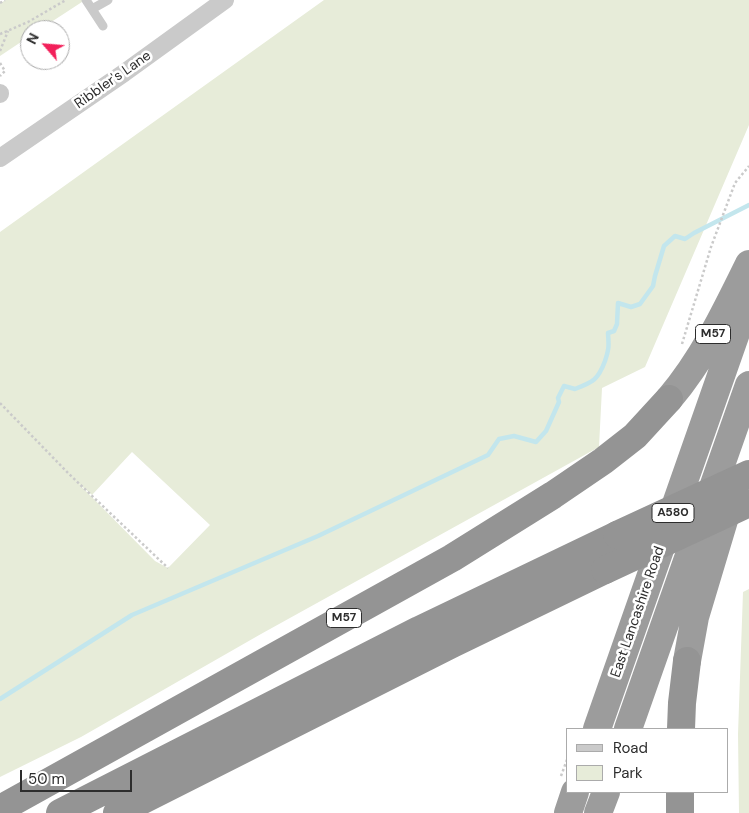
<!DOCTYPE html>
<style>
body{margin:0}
#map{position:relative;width:749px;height:813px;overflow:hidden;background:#fff;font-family:"DM Sans",sans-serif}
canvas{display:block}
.legend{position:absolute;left:566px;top:728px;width:162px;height:65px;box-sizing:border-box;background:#fff;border:1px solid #ababab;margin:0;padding:6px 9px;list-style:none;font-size:15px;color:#2d2d2d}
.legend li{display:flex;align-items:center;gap:10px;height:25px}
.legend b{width:25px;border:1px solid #ababab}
.north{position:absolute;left:20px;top:20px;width:50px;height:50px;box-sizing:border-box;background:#fff;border:1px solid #ababab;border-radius:50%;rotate:297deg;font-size:14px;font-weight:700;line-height:20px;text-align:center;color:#2d2d2d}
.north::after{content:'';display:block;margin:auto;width:18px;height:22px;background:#f2205a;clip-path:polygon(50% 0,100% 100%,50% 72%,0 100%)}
.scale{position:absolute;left:20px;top:770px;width:112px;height:22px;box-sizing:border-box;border:2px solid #2d2d2d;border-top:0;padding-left:6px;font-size:15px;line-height:18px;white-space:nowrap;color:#2d2d2d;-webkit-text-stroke:4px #fff;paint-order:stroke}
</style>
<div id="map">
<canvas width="749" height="813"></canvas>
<ul class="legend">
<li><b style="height:6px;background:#cacaca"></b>Road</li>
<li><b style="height:14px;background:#e7ecd9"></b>Park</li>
</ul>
<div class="north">N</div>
<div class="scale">50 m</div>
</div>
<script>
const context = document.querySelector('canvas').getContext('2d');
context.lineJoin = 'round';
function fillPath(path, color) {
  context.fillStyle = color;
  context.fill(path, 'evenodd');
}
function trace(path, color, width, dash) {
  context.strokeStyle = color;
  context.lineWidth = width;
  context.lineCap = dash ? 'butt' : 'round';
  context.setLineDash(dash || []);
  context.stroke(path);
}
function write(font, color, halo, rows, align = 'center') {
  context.font = font + ' "DM Sans",sans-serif';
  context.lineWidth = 5;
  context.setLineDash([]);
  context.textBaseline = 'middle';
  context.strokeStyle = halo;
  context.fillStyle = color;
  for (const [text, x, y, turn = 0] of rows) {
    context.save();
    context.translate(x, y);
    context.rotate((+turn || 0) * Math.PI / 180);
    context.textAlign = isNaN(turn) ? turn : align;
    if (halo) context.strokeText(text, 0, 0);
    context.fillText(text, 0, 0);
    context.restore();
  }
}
fillPath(new Path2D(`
 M6 0H85L39 30H30V36L0 56V3Z
 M324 0H749V125L645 367 602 388 599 447 261 634 81 737 0 777V232ZM132 452 210 525 168 568 155 561 78 483 92 495Z
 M749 589V813H739L738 734 743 592Z`), '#e7ecd9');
trace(new Path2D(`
 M0 699 132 615 318 536 488 455 499 439 514 436 536 442 546 431 559 402 558 398 564 386 575 389C593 382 598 380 605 361 609 349 609 346 608 333L614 331 617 324 618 303 631 307 640 304 653 286 655 276 664 246 675 236 685 239 694 233 749 205`), '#c3e6ed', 4.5);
trace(new Path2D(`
 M0 3 5 0
 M0 34 28 22 66 0
 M0 51 8 31
 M0 63 5 71 0 76
 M682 344 711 247 735 183 749 166
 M0 403 69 474 168 568
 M561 776 568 757`), '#cacaca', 2.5, [2.5, 2.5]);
trace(new Path2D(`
 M86 0 103 26
 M92 9 108 0`), '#cacaca', 9);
trace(new Path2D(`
 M0 93V94
 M0 158 124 73 225 0`), '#cacaca', 18);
trace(new Path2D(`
 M669 399C703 359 726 311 749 264
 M687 661 695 617 731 497
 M597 729 749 296
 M628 729 749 385
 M568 813 575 792
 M598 813 606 792`), '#9c9c9c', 28);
trace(new Path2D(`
 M681 729 682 703 687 661
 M0 809 452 558 553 495 603 461 635 436 669 399
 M60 813 419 630 617 535
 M117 813 452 644 605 570
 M680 813V792`), '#949494', 28);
trace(new Path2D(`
 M617 535 749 474
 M605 570 749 503`), '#949494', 28);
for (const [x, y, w] of [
 [713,334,35],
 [673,513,42],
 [344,618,35]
]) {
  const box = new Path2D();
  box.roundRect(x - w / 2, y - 9.5, w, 19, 4);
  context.fillStyle = '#fff';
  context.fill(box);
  trace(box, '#2d2d2d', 1);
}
write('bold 12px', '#2d2d2d', null, [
 ["M57",713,334],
 ["A580",673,513],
 ["M57",344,618]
]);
write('14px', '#2d2d2d', '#fff', [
 ["Ribbler's Lane",113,80,-35],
 ["East Lancashire Road",638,612,-71]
]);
</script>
